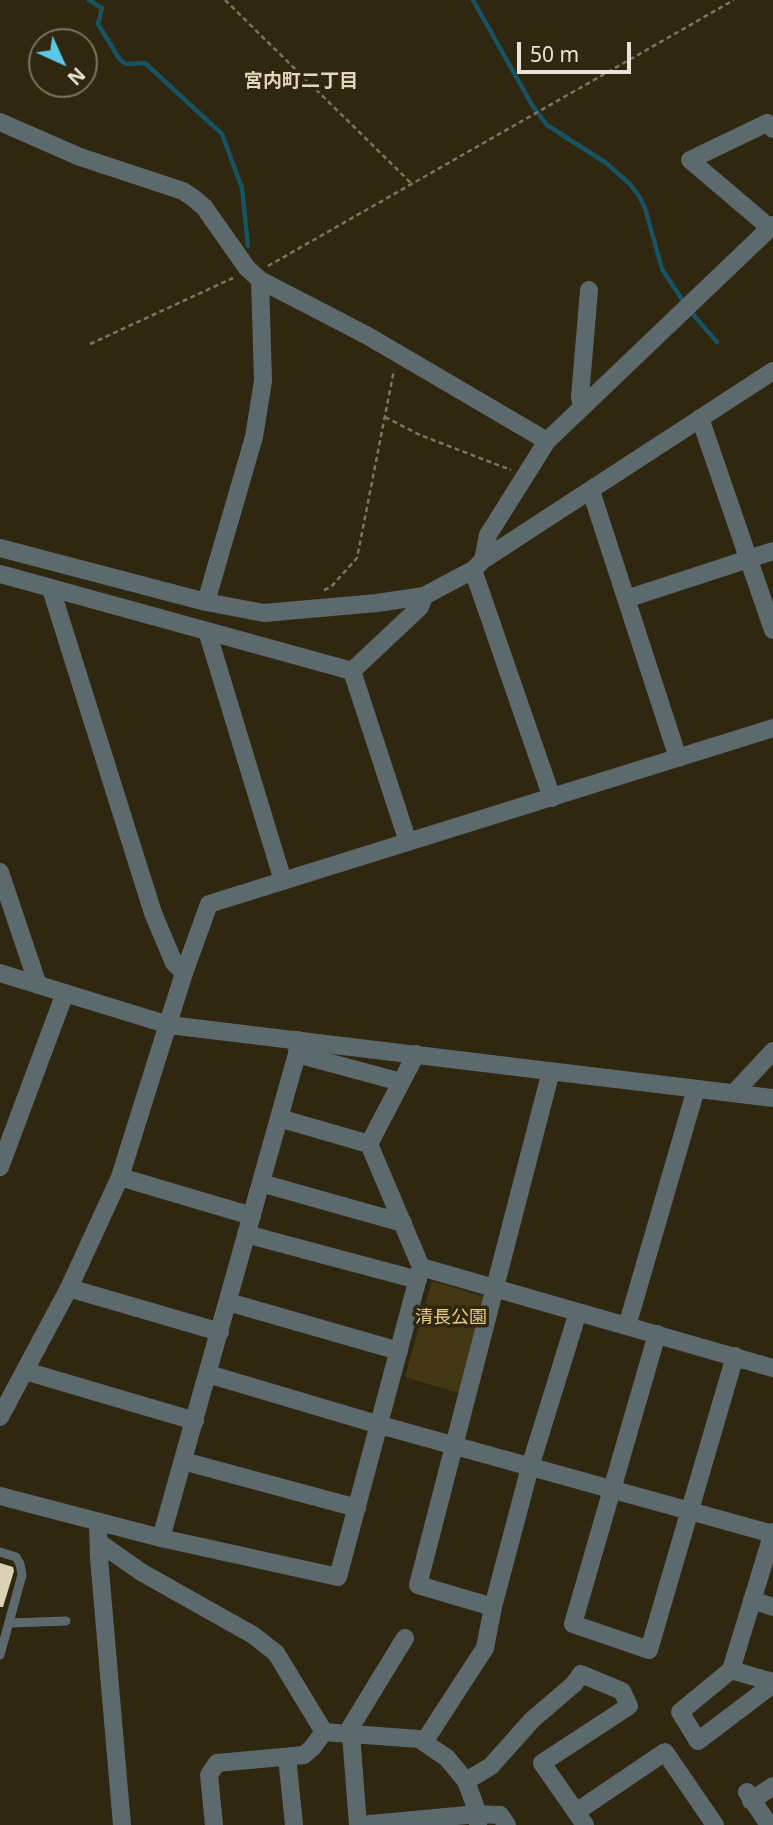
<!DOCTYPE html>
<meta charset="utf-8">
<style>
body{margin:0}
#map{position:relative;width:773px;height:1825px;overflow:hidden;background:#2f270f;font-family:"Noto Sans",sans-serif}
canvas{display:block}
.north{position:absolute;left:28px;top:28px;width:70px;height:70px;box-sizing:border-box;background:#2f270f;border:2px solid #79735f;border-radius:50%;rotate:135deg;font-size:19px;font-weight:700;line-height:28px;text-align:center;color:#e9e4d6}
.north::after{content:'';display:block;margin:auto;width:24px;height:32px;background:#5bc8e7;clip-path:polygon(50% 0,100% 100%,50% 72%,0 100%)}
.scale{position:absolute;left:517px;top:42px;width:114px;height:32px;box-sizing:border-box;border:4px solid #e9e4d6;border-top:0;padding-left:9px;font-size:21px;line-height:24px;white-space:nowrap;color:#e9e4d6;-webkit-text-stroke:5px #2f270f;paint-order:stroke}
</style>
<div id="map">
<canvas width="773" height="1825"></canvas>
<div class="north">N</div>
<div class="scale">50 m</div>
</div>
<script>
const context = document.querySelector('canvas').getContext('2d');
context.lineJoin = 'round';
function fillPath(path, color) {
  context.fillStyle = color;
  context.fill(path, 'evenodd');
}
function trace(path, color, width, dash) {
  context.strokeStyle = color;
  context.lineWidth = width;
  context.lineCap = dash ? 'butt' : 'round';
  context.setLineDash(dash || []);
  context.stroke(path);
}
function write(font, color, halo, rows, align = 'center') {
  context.font = font + ' "Noto Sans","Noto Sans JP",sans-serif';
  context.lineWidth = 7;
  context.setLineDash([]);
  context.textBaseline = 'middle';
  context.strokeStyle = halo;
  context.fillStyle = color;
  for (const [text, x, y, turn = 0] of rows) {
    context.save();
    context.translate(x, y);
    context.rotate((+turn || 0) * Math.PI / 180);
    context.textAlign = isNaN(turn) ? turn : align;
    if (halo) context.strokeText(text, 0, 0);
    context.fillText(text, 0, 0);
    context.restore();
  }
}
fillPath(new Path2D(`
 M432 1281 487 1298 459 1393 405 1377Z`), '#443814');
trace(new Path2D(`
 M89 0 102 8 98 24 120 60 126 64 145 63 222 134 242 188 248 246
 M473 0 532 105 547 125 606 163 630 184 639 196 645 208 662 269 685 304
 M690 311 717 342`), '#175363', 4.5);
fillPath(new Path2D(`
 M0 1563 13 1567 14 1571 3 1607H0Z`), '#dbd1b5');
trace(new Path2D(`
 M225 0 412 184
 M268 266 734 0
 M90 344 233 278
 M385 417 420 435 511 470
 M324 590 331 587 357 558 394 370`), '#7c7561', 2.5, [5, 3.5]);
trace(new Path2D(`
 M0 1552 16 1557 20 1564 22 1575 0 1655
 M10 1623 66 1621`), '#5c6a6e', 9);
trace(new Path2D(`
 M0 122 80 157 183 191 192 197 204 207 247 268 260 280 368 336 547 441
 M770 228 690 160 767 123 773 129
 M582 408 580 397 589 290
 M700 418 773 630
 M591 491 678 758
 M0 548 206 602 264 613 377 603 424 596 473 570 483 560 773 371
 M483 560 488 535 547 441 773 225
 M473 570 552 798
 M0 574 352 671
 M51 589 153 913 174 963 184 973
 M626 599 773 551
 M206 602 254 437 263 381 260 280
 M207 631 283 881
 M408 842 352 671 420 607 424 596
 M0 872 38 985
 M297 1054 401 1082
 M551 1071 418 1585 493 1607 530 1467 578 1312
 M734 1093 773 1051
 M279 1118 369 1144
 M0 1167 65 993
 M120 1177 252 1216
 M261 1183 403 1223
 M246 1234 418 1280
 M421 1267 773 1368
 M69 1288 220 1332
 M228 1302 399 1351
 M627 1326 696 1089
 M657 1334 573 1624 649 1650 735 1356
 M25 1371 195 1421
 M208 1374 380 1425 773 1534
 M183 1461 357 1508
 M0 1496 161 1538 338 1577 421 1267 369 1144 416 1054
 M98 1523 99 1558 122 1825
 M161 1538 297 1054 298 1040
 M100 1543 141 1572 253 1635 276 1653 324 1732
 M752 1600 773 1607
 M731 1670 773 1682
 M769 1681 768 1688 698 1741 680 1712 731 1670 773 1532
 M324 1732 419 1739 447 1758 466 1781 478 1814V1825
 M347 1733 405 1638
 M351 1734 358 1825
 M424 1742 485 1648 493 1607
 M287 1757 294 1825
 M466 1781 491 1766 532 1720 574 1684 581 1674 622 1691 629 1706 542 1763 585 1825
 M747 1792 769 1825
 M751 1801 773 1786
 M576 1812 665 1752 715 1825
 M214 1825 209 1775 217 1763 304 1755 312 1748 324 1732
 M360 1825 478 1814 500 1815 507 1825`), '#5c6a6e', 18);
trace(new Path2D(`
 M0 973 169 1025 773 1098
 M0 1417 69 1288 120 1177 184 973 209 904 773 728`), '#5c6a6e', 18);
write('18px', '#e6cc84', '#2f270f', [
 ["清長公園",451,1318]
]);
write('bold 19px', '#e1d7ba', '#2f270f', [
 ["宮内町二丁目",301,82]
]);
</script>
